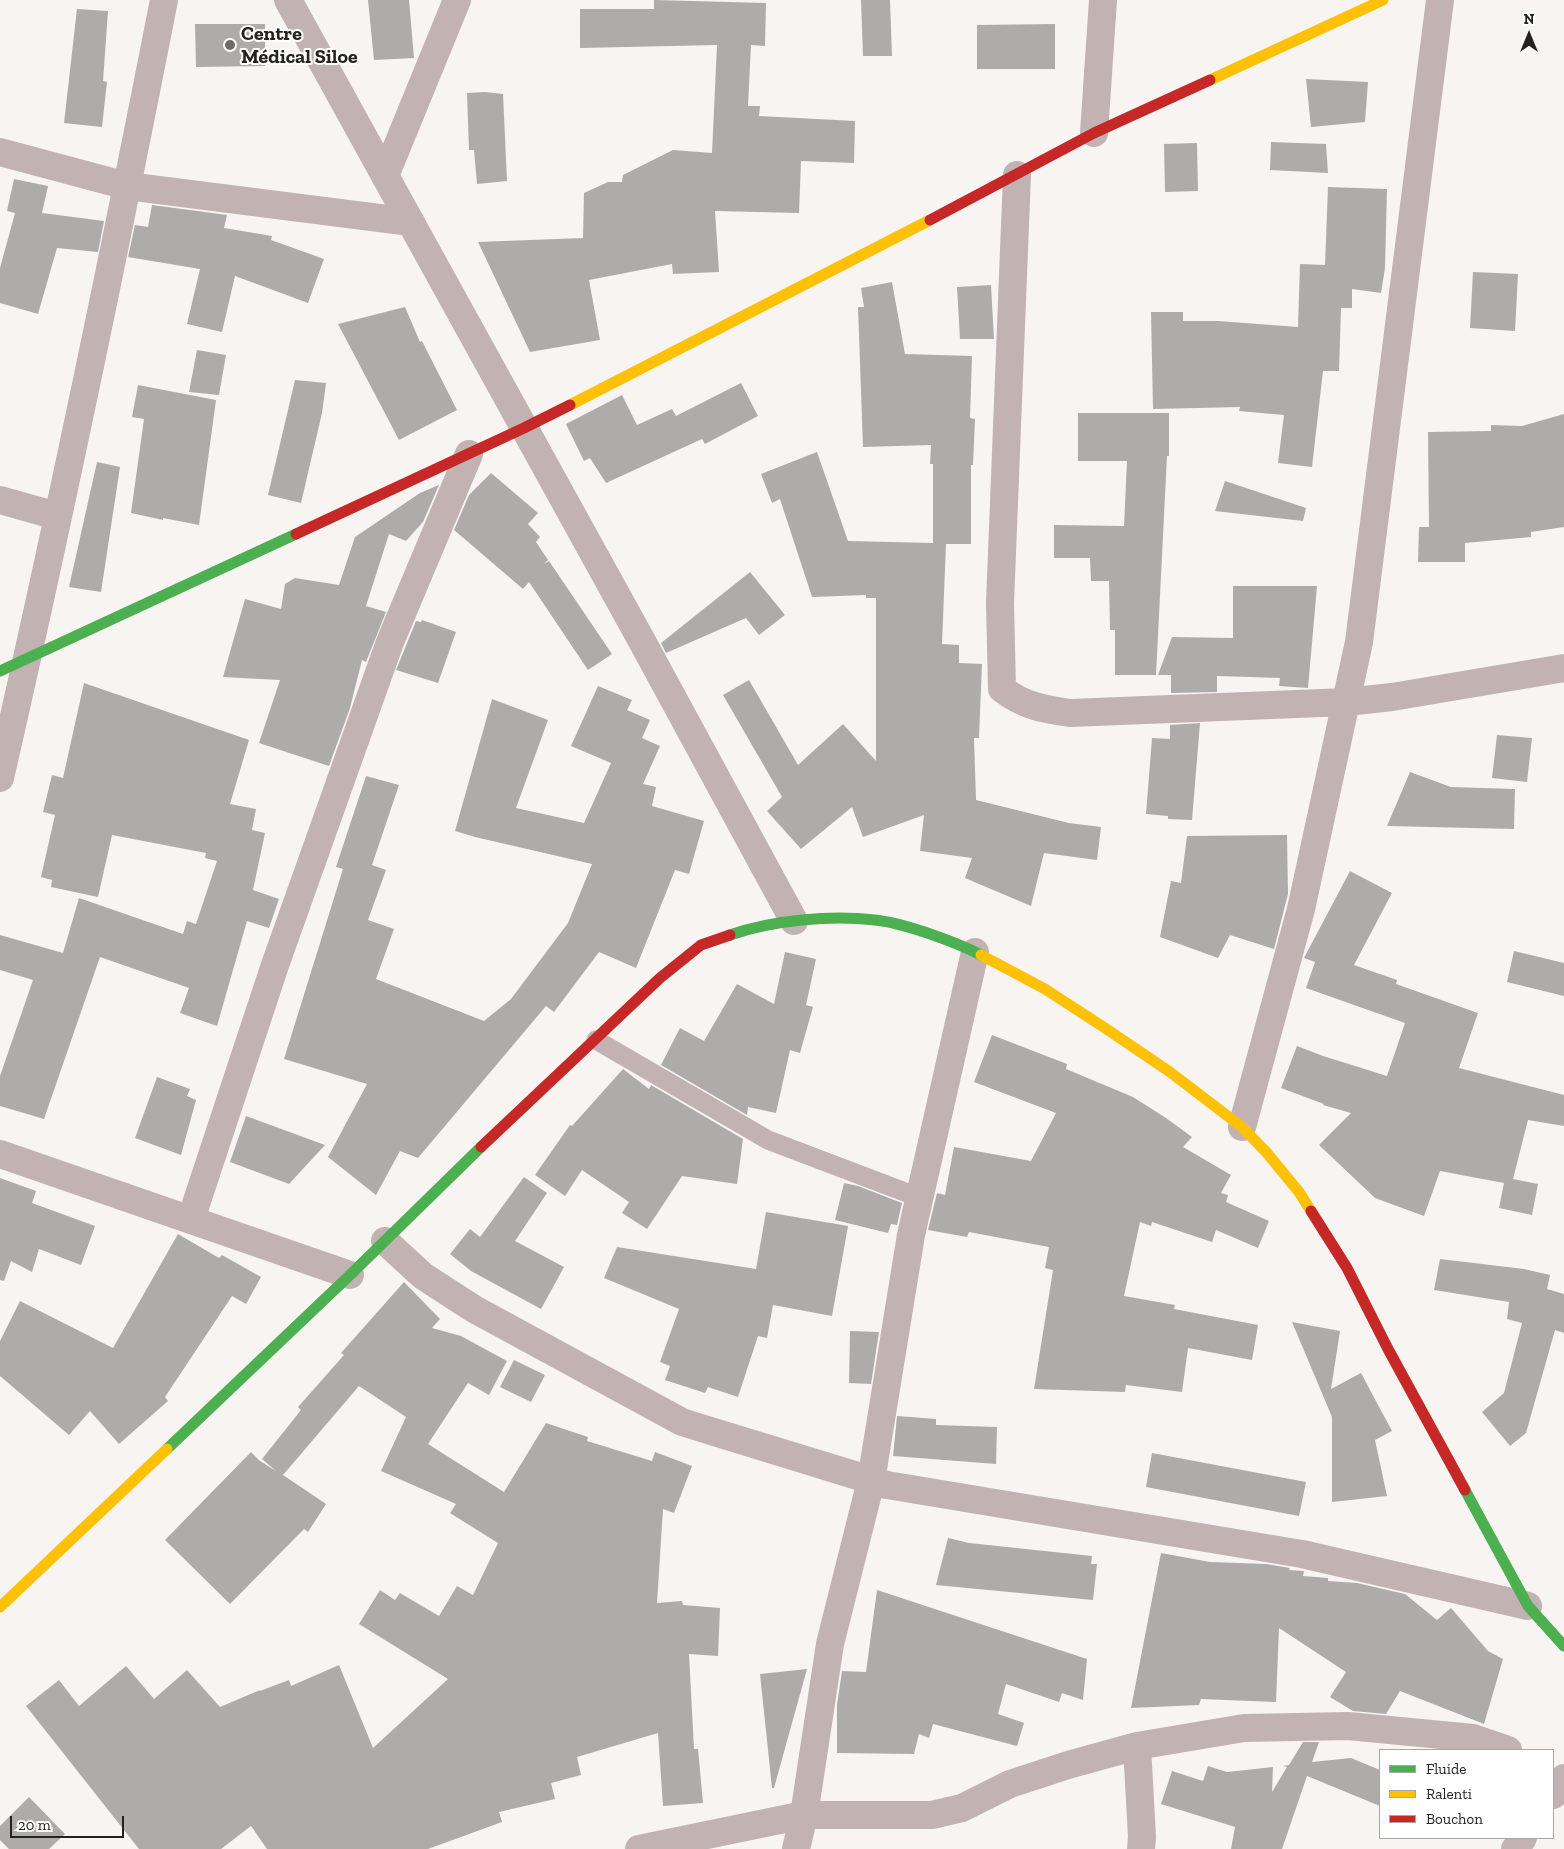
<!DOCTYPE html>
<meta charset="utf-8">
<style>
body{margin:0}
#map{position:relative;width:1564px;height:1849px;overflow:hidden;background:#f7f4f1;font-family:"Zilla Slab",serif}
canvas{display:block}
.legend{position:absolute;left:1379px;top:1749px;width:175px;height:90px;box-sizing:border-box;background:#fff;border:1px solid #a7a7a6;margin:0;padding:6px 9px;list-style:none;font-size:15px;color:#242220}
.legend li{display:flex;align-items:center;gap:10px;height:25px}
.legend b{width:25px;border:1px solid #a7a7a6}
.north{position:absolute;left:1504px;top:10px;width:50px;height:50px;-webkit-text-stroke:4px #fff;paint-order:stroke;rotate:0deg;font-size:14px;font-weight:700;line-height:20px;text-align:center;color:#242220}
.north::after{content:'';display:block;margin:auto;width:18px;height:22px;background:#242220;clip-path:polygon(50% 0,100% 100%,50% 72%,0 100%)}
.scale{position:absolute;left:10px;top:1816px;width:114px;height:22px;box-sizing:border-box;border:2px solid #242220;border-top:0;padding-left:6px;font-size:15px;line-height:18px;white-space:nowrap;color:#242220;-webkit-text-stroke:4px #fff;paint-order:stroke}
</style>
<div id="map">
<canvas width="1564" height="1849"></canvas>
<ul class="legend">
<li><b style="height:6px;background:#4caf50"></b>Fluide</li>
<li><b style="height:6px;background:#ffc107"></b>Ralenti</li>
<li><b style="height:6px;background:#c62828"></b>Bouchon</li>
</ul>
<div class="north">N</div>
<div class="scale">20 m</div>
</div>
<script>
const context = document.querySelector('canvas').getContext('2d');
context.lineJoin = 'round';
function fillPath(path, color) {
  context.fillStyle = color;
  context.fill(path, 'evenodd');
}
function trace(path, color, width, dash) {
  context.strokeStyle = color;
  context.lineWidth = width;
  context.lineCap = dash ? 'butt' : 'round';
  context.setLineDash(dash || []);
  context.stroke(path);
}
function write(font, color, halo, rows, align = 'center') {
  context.font = font + ' "Zilla Slab",serif';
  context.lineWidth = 4;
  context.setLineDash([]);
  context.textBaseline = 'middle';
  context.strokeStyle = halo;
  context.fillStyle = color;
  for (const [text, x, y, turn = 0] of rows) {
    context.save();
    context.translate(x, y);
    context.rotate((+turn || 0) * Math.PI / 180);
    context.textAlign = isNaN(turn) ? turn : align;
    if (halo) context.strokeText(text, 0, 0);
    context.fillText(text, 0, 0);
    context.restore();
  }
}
fillPath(new Path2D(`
 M368 0H409L414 58 374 60Z
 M654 0 766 3 765 46 751 45 748 106H760L759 116 855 121 854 163 801 161 799 213 715 211 719 272 673 274 672 264 589 280 600 340 530 352 478 242 583 238 584 193 608 182H622L623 175 673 150 712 153 717 45 580 48V9H654Z
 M861 0H890L892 56H863Z
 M77 9 108 11 103 81 107 82 102 127 64 123Z
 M195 24H265V66L196 67Z
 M1055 24V69H977V25Z
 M1306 79 1368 82 1365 122 1311 127Z
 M485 92 503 94 507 181 477 184 474 150H469L467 93Z
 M1271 142 1326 144 1328 173 1270 170Z
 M1197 143 1198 191 1165 192 1164 144Z
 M14 179 48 186 42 213 104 221 98 252 57 248 38 314 0 303V268L15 213 7 211Z
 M1328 187 1387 189 1385 268 1381 293 1352 289V308H1341L1339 371H1323L1312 467 1278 463 1284 415 1239 411 1240 407 1153 409 1151 312H1183V321H1218L1298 327 1300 264 1325 265Z
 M152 205 227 215 224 228 272 236 271 240 324 259 308 303 235 276 222 332 187 324 200 269 128 257 135 225 148 227Z
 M1473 272 1518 274 1515 331 1470 328Z
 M892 282 905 354 972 356 970 418 975 419 973 465H971V544H946L942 644 959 645V663L982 664 979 738H974L976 800 1069 823 1101 827 1097 860 1044 853 1031 906 965 878 972 858 920 851 924 815 863 837 852 807 801 849 767 811 782 797 723 695 749 680 798 765 843 724 876 761V598H866V595L812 597 780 499 772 503 761 474 817 452 848 541 933 543V464H930L931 445 863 447 858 307H864L861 288Z
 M991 285 994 339H960L957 287Z
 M405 307 420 342 422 341 457 410 399 440 338 324Z
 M197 350 226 355 219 395 189 392Z
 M295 380 326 383 322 413 301 503 268 495Z
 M741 383 758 416 705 444 702 439 606 483 590 458 584 461 566 424 622 395 637 425 672 409 676 416Z
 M138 385 216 400 199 525 163 518V520L131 513 144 419 132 417Z
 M1078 413H1169V456H1167L1156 675H1115V630H1110L1109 581H1091L1090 558H1054V525L1124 526 1127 461H1078Z
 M1564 414V527L1531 532V537L1465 543V562H1418L1419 527H1429L1428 432 1491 431V425L1522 426Z
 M97 462 120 467 101 592 69 587Z
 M491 473 538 513 528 524 540 537 536 542 548 560 544 564 549 561 612 654 588 670 529 582 523 589 454 530 469 495Z
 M1225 481 1306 508 1303 521 1215 511Z
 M439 485 423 522 406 541 389 534 366 606 386 612 366 662 362 660 350 708 329 766 259 743 280 680 223 677 245 599 281 609 285 584 295 578 339 585 355 537 420 493Z
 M750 572 785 615 759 635 746 618 666 653 661 643Z
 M1233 586H1317L1308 688 1279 686 1280 678 1217 676V692L1171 693V675H1158L1172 637 1233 638Z
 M422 620 456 632 438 683 396 670 416 621 421 622Z
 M84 683 249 740 230 804 256 809 252 830 265 833 253 890 279 899 269 928 247 921 217 1026 180 1013 189 988 100 957 44 1119 0 1106V1076L33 980 0 970V935L63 953 79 898 183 934 187 921 196 924 217 861 205 858 206 853 112 835 98 897 51 887 52 880 41 877 55 815 43 812 52 775 63 778Z
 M598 686 632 700 627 710 650 720 642 738 660 746 643 784 656 787 652 806 704 821 689 874 675 870 636 968 599 952 554 1012 546 1006 418 1158 400 1151 376 1195 328 1157 367 1084 284 1059 343 869 336 867 366 776 399 785 372 865 386 870 368 920 394 929 376 979 484 1021 511 999 568 923 592 864 475 837 455 831 492 699 548 720 516 808 584 823 611 763 571 746Z
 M1200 723 1192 820 1168 819V816L1146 814 1152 738 1170 739V725Z
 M1497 735 1532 738 1527 782 1492 778Z
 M1410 772 1451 787 1515 789 1514 829 1387 826Z
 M1287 835 1288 894 1274 949 1230 935 1218 958 1160 937 1171 881 1181 883 1187 836Z
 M1350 871 1392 893 1354 965 1397 980 1396 984 1478 1013 1459 1068 1564 1095V1126L1528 1120 1513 1179 1538 1184 1532 1215 1499 1208 1504 1183 1440 1171 1424 1216 1375 1198 1319 1145 1351 1113 1323 1105 1324 1104 1281 1088 1297 1046 1323 1056 1387 1076 1405 1023 1306 988 1315 962 1304 958Z
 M1514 951 1564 963V996L1507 982Z
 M785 952 816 959 806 1005 813 1007 800 1053 790 1050 776 1113 748 1107 747 1115 661 1065 680 1028 704 1041 737 984 774 1004Z
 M992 1035 1067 1064 1066 1069 1133 1097 1166 1118 1192 1137 1183 1147 1231 1175 1221 1193 1228 1195 1226 1202 1269 1221 1258 1248 1216 1230 1212 1242 1152 1222 1151 1226 1140 1222 1124 1296 1175 1305 1174 1309 1258 1325 1252 1360 1188 1348 1182 1392 1126 1385 1125 1392 1034 1389 1053 1270 1045 1268 1049 1247 969 1232 967 1237 928 1230 937 1193 945 1195 954 1147 1031 1161 1056 1113 974 1082Z
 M623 1069 649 1089 651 1085 743 1139 737 1184 682 1176 647 1229 622 1213 629 1202 582 1170 565 1196 535 1175 570 1125 572 1126Z
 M157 1077 190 1089 187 1096 196 1100 181 1155 135 1138Z
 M246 1116 325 1145 289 1184 230 1162Z
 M524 1177 547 1193 515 1241 564 1267 541 1309 471 1271 450 1254 470 1229 480 1237Z
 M0 1178 36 1191 32 1203 95 1226 81 1265 39 1249 32 1272 11 1261 4 1281 0 1280Z
 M844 1183 858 1186 902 1203 897 1225 891 1224 888 1233 835 1220Z
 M766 1212 848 1226 832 1316 773 1305 767 1338 758 1336 738 1397 708 1387 705 1393 665 1380 670 1366 660 1362 679 1309 604 1278 617 1247 756 1269Z
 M178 1234 219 1258 222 1255 261 1277 246 1304 232 1296 165 1397 168 1401 119 1444 90 1411 69 1435 0 1376V1341L20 1301 113 1348Z
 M1440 1259 1524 1269 1550 1275 1547 1289 1564 1294V1333L1555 1330 1526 1433 1510 1446 1482 1412 1504 1393 1522 1323 1507 1319 1509 1302 1434 1290Z
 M404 1282 440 1319 432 1328 461 1336 507 1361 489 1395 468 1383 428 1444 504 1492 546 1423 588 1437 587 1441 652 1461 655 1452 692 1466 674 1513 663 1509 657 1603 682 1601 683 1605 720 1608 718 1656 689 1654 694 1749H698L703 1803 663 1806 658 1733 577 1757 581 1775 551 1783 555 1799 499 1812 502 1822 428 1849H267L251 1826 221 1849H139L26 1706 59 1680 79 1706 126 1666 154 1699 187 1670 220 1707 260 1690V1691L289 1680 291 1686 339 1665 373 1748 448 1679 359 1624 380 1590 395 1600 400 1593 439 1616 457 1586 473 1595 498 1543 450 1513 456 1504 381 1471 406 1417 359 1386 283 1475 326 1504 308 1532 304 1529 230 1604 165 1540 251 1452 260 1461 276 1471 262 1459 301 1410 298 1407 344 1355 341 1353Z
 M1292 1322 1340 1331 1331 1389 1361 1373 1392 1431 1375 1440 1387 1496 1332 1502V1417Z
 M850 1331 879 1332 871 1384 849 1383Z
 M514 1360 545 1375 531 1402 500 1387Z
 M897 1416 936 1419V1425L997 1427 996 1464 893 1456Z
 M1152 1453 1306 1482 1299 1516 1146 1487Z
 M948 1538 969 1543 1092 1556 1091 1564H1097L1093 1600 936 1585Z
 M1161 1553 1210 1562 1266 1564 1290 1568 1289 1570 1304 1571 1303 1576 1328 1578V1581L1357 1583 1405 1594 1437 1620 1451 1608 1488 1651 1503 1659 1484 1724 1400 1691 1386 1714 1353 1711 1330 1697 1346 1672 1279 1628 1276 1702 1201 1699 1199 1705 1131 1708Z
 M877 1590 1087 1659 1083 1700 1062 1693 1059 1702 1006 1684 998 1714 1024 1723 1017 1746 933 1724 929 1738 919 1734 914 1754 837 1753V1705L842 1671 866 1672Z
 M807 1669 774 1788H772L760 1674Z
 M1303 1742H1319L1312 1762 1351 1758 1380 1770V1806L1307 1776 1282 1849H1231L1235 1827 1161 1804 1172 1771 1203 1781 1208 1766 1227 1772 1273 1767 1272 1792 1287 1767 1283 1766 1289 1765Z
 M29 1797 65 1834 49 1849H9L0 1840V1826Z`), '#aeacaa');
trace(new Path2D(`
 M596 1040 768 1140 918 1197`), '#c2b3b2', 19);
trace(new Path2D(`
 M288 0 643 643 794 921
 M1094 133 1103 0
 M0 152 127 186 411 222
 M1017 175 1000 603 1002 689C1024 706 1043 709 1070 713L1347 702 1392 697 1564 668
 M385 176 457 0
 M0 500 57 516
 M0 778C59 520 113 260 164 0
 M1242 1127 1301 909 1359 642 1440 0
 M0 1154 350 1275
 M191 1219 275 965 390 642 469 454
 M385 1241 423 1276 474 1309 682 1422 701 1428 887 1485 1302 1554 1528 1606
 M1137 1746 1142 1837 1141 1849
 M1553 1795 1564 1778
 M639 1849 804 1815H932L962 1808 1010 1784 1068 1765 1137 1746 1244 1728 1348 1726 1473 1738 1508 1750
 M796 1849 804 1815 830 1644 871 1481 911 1235 975 952
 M1515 1849 1523 1838`), '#c2b3b2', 28);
trace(new Path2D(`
 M0 671 296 534
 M730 935C773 920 830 915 875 920 904 923 956 942 981 955
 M167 1449 350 1275 481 1147
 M1465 1490 1528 1606 1564 1646`), '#4caf50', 11);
trace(new Path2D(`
 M1210 80 1383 0
 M570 405 930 220
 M981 955 1045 989 1105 1028 1170 1072 1242 1127 1267 1153 1299 1192 1311 1211
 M0 1607 167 1449`), '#ffc107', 11);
trace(new Path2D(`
 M930 220 1094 133 1210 80
 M296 534 524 428 570 405
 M481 1147 660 978 701 945 730 935
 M1311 1211 1347 1268 1388 1349 1465 1490`), '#c62828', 11);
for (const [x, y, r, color] of [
 [230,45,6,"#6e6c69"]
]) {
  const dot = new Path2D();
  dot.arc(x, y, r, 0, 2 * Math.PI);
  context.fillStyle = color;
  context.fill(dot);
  trace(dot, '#fff', 2);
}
write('bold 20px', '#242220', '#fff', [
 ["Centre",241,34],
 ["Médical Siloe",241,57]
], 'left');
</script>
